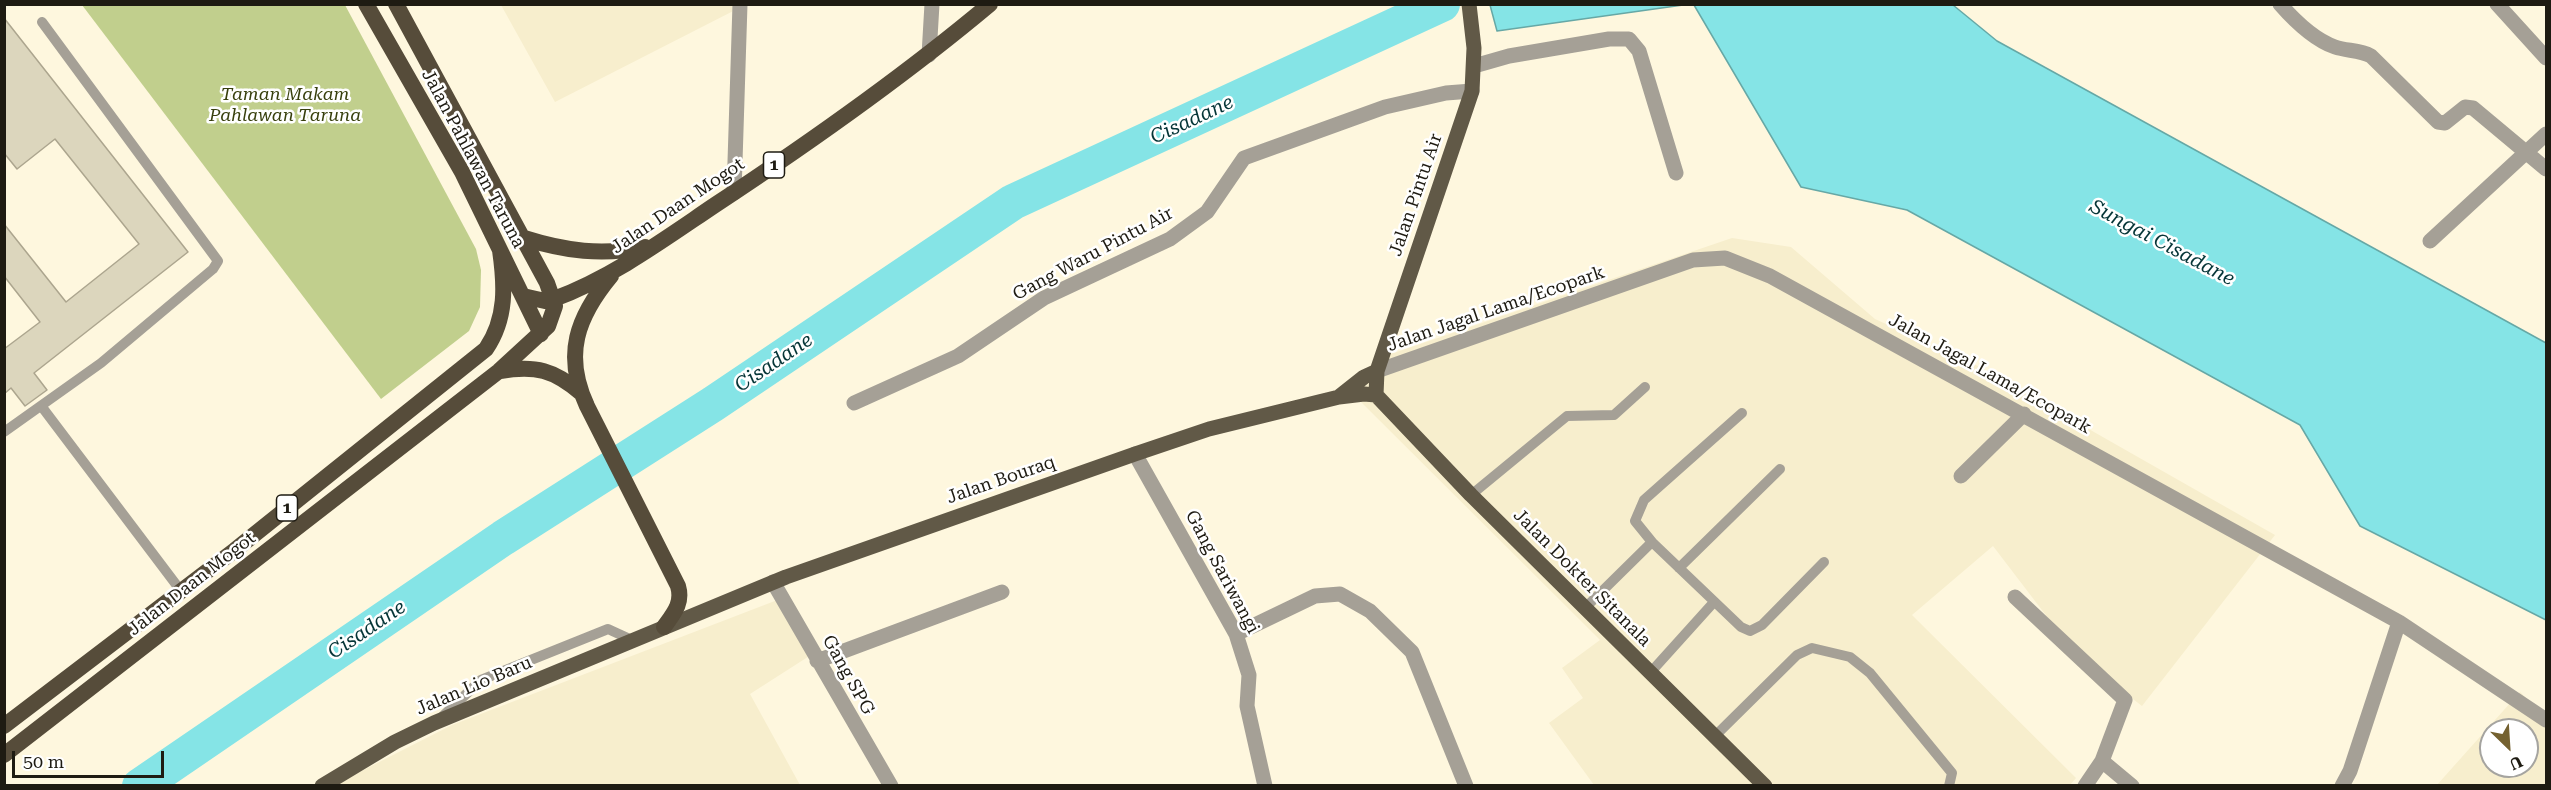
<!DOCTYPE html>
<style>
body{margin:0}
#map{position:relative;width:2551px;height:790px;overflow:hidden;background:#fef7de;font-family:"Roboto Serif",serif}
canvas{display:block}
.frame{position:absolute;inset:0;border:6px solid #1e1b12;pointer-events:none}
.north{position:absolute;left:2479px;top:718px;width:60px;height:60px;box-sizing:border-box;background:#fff;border:2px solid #a5a4a0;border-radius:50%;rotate:155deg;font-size:16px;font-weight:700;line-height:24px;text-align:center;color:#1e1b12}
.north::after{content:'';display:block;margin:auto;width:21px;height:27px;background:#746130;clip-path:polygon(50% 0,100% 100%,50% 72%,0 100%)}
.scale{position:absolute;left:12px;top:751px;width:152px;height:27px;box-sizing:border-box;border:3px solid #1e1b12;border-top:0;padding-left:8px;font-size:18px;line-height:21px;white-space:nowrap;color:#1e1b12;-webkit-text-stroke:4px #fff;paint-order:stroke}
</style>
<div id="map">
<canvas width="2551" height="790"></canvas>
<div class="frame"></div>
<div class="north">U</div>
<div class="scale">50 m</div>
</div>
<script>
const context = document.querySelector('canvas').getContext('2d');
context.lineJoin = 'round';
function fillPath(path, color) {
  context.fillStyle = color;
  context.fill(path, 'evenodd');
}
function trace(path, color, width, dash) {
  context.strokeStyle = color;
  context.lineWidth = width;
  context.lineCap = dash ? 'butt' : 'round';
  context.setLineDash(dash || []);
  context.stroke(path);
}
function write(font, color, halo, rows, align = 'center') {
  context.font = font + ' "Roboto Serif",serif';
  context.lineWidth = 5;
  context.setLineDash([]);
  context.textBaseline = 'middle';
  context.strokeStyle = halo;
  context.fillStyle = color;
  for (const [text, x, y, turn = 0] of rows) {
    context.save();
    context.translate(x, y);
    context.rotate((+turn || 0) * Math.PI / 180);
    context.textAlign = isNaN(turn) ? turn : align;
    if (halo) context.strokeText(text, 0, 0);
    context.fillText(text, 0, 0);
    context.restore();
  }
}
fillPath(new Path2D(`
 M501 5H745L555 102Z
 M1732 238 1791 247 1875 319 1978 366 2275 535 2142 706 2077 656 1993 546 1912 615 2076 778 2070 785H1594L1549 723 1583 698 1562 668 1600 640 1357 398 1382 357Z
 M780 599 814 653 750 694 800 785 332 786 452 725Z
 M2520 692 2546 717V785L2436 786ZM2491 730H2527V766H2491Z`), '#f7eecd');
fillPath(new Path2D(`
 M82 5H345L476 249 481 270 480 307 469 331 381 399Z`), '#c1cf8d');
const water = new Path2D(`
 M1490 5V4L1683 5 1497 31Z
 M1694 5H1953L1997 41 2546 343V620L2360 526 2300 425 1907 210 1801 187Z`);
fillPath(water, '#85e4e6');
trace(water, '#66a8a6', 1.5);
trace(new Path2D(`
 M140 786 503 538 713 404 1013 202 1442 4`), '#85e4e6', 36);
const building = new Path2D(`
 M4 18 188 252 34 373 47 390 25 406 11 388 4 394V349L40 322 4 276V224L66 302 139 244 55 139 17 169 4 153Z`);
fillPath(building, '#dcd6bd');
trace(building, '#aca58e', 1.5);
trace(new Path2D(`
 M42 407 181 591
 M4 432 101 363 213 269 218 261 42 22
 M1471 495 1567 416 1614 415 1645 387
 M1652 542 1741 627 1750 631 1762 625 1824 562
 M1679 568 1780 469
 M1585 608 1652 542 1635 521 1644 500 1742 413
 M1650 673 1714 602
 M443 716 481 680 608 629 632 640
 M1715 736 1797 655 1812 648 1850 657 1870 673 1952 773 1949 786`), '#a5a096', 10);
trace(new Path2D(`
 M2280 4C2294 20 2315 40 2335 47 2347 51 2360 50 2371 56L2438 122 2445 123 2465 107 2473 108 2546 169
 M2497 4 2546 58
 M1474 66 1509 56 1609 39H1629L1639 51 1676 173
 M734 193 740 4
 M2430 241 2546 134
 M1377 371 1693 260 1725 258 1770 276 2399 622 2546 720
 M854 403 958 356 1044 298 1170 239 1207 212 1244 158 1385 107 1446 93 1472 91
 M1135 454 1236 634 1249 675 1247 706 1265 786
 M1961 476 2024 414
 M773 582 891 786
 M2015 597 2125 700 2102 761 2085 786
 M1236 634 1315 596 1340 594 1370 611 1412 652 1466 786
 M817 661 1002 592
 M2102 761 2132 786
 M2342 786 2350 771 2399 622`), '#a5a096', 15);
trace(new Path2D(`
 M929 55 932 4`), '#a5a096', 15);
trace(new Path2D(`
 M1376 395 1471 495 1765 786
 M1376 395 1377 371 1472 91 1474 48 1469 4
 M1340 396 1364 377 1377 371
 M322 786 395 742 434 723 786 577 1135 454 1209 429 1339 397 1364 394 1376 395`), '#615947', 15);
trace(new Path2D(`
 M366 4 462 172 541 334
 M524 238C565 251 602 256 645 247
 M611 276C577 317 563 355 587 406L678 586C683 603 674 613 664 627
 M523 296 545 301 554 299C613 277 663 240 715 205 809 143 903 77 990 4
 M500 371C536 365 554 370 581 393
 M4 726 235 550 486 349C507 318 505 285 500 250
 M4 755 499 371 548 326 555 306 547 283 396 4`), '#564c3a', 16);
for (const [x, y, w] of [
 [774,165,21],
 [287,508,21]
]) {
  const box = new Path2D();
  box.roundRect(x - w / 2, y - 13, w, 26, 4.5);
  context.fillStyle = '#fff';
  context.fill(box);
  trace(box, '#1e1b12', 1.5);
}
write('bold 16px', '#1e1b12', null, [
 ["1",774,165],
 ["1",287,508]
]);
write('italic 18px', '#38400d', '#fff', [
 ["Taman Makam",285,95],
 ["Pahlawan Taruna",285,116]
]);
write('18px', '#1e1b12', '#fff', [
 ["Jalan Pahlawan Taruna",473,159,62],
 ["Jalan Pintu Air",1416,195,-71],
 ["Jalan Daan Mogot",678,206,-34],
 ["Gang Waru Pintu Air",1093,254,-28],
 ["Jalan Jagal Lama/Ecopark",1496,309,-19],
 ["Jalan Jagal Lama/Ecopark",1990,374,29],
 ["Jalan Bouraq",1001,480,-19],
 ["Gang Sariwangi",1222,572,62],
 ["Jalan Dokter Sitanala",1582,578,45],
 ["Jalan Daan Mogot",192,584,-38],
 ["Gang SPG",848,675,61],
 ["Jalan Lio Baru",474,686,-23]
]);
write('italic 20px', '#053537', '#fff', [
 ["Cisadane",1192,120,-25],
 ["Sungai Cisadane",2162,243,28],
 ["Cisadane",774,363,-34],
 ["Cisadane",367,630,-34]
]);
</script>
